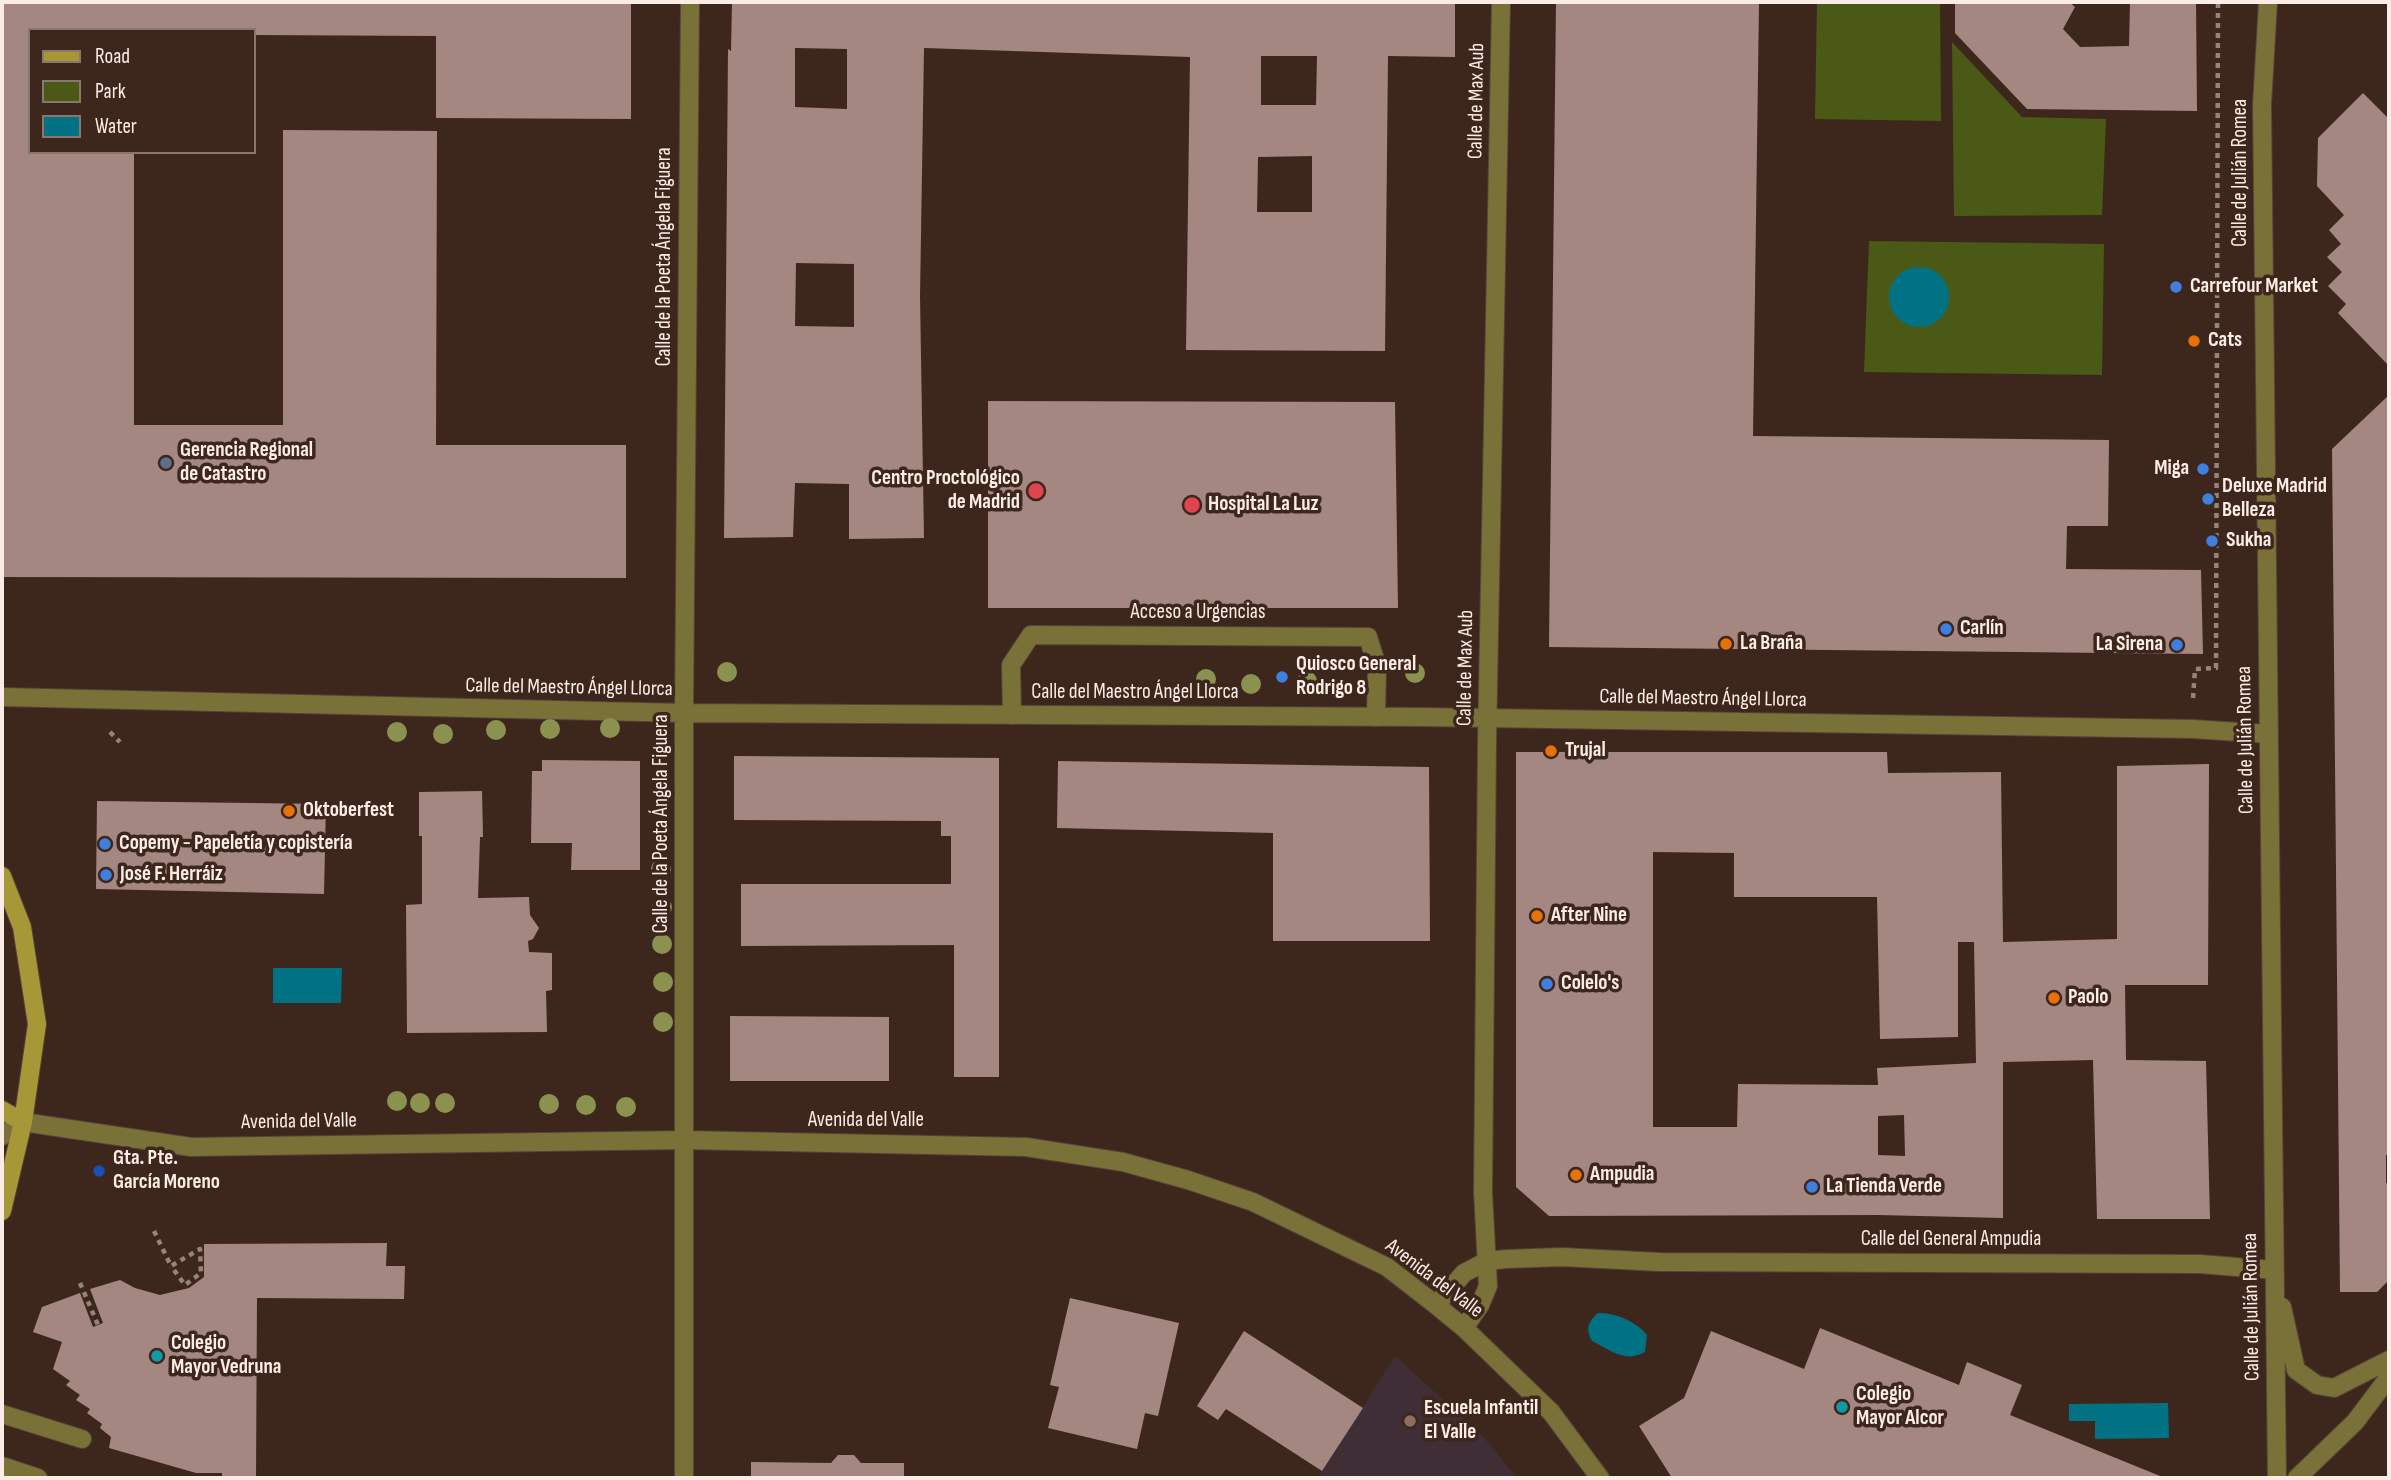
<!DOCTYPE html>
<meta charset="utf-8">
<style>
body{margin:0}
#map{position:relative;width:2391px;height:1480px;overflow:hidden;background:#3d271c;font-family:"Sofia Sans Condensed",sans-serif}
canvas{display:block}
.frame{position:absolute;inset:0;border:4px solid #fbece5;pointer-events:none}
.legend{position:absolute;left:28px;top:28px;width:228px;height:126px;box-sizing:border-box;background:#3d271c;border:2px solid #89766c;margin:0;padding:9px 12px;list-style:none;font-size:21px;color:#fbece5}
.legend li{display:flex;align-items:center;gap:14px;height:35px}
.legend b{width:35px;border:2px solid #89766c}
</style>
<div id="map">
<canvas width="2391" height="1480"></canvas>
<div class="frame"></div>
<ul class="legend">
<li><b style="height:9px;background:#a69737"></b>Road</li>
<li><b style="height:19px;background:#4b5917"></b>Park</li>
<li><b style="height:19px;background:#007283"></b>Water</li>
</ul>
</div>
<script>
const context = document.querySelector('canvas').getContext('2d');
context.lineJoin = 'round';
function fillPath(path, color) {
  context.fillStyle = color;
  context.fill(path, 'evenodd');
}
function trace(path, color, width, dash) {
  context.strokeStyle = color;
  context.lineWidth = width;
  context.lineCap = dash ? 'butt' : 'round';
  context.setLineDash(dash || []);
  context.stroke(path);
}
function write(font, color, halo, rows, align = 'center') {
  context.font = font + ' "Sofia Sans Condensed",sans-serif';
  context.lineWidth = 7;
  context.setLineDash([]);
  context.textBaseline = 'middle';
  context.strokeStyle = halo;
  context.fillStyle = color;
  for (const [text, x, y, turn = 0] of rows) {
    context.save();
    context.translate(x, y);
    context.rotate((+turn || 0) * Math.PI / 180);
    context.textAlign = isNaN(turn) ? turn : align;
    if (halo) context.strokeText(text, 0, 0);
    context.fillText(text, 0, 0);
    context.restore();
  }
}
fillPath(new Path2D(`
 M1395 1356 1481 1434 1517 1478H1318Z`), '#402e37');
fillPath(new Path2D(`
 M1817 2H1940L1941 121 1815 119Z
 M1952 42 2022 117 2106 119 2102 215 1954 216Z
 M1869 241 2104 244 2102 375 1864 372Z`), '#4b5917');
fillPath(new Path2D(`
 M1889 297a30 30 0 1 1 60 0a30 30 0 1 1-60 0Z
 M273 968H342L341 1003H273Z
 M1598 1313C1616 1313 1636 1321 1647 1335L1645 1352C1625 1363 1612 1351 1592 1341 1585 1329 1588 1322 1598 1313Z
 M2168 1403 2169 1438 2095 1439V1421H2069V1404Z`), '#007283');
fillPath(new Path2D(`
 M2 2H631V119L436 118V36L254 35V30H30V152H134V425H283V130L437 131 436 445H626V578L4 577V49H2Z
 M732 2H1455V57L1388 56 1385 351 1186 350 1190 57 924 48 920 296 924 538 849 539V484L795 483 793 537 724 538 728 49 731 51ZM795 48 847 49V109L795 107ZM1261 56H1317L1316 105H1261ZM1312 156V212H1257L1258 157ZM796 263 854 264V327L795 326Z
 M1556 2H1759L1753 436 2109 440 2108 526H2067L2066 569 2201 570 2203 654 1549 647Z
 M1955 2H2069L2075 7 2063 29 2080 47 2129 46 2130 2H2196L2197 111 2027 109 1955 33Z
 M2363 93 2389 119V366L2338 313 2346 304 2328 286 2342 272 2327 257 2341 244 2329 230 2344 215 2317 186 2318 138Z
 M2389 395V1155H2386V1183L2389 1184V1280L2377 1292H2340L2332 449Z
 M988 401 1395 402 1398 608H988Z
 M1516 752H1887L1888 773 2001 772 2003 942 2117 939V766L2209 764 2208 985H2125L2126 1060 2206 1061 2210 1219H2097L2093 1060 2003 1062V1218L1878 1215 1549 1216 1516 1187ZM1653 852 1734 853V897H1877L1880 1039 1958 1037V942H1974L1976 1063 1877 1068 1878 1085 1738 1084 1737 1127H1653ZM1904 1115 1905 1156 1878 1155V1116Z
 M734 756 999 758V1077H954V945L741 946V884H951V836H941V821L734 820Z
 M542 760 640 761V870H571L572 843H531L532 771H542Z
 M1058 761 1429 767 1430 941H1273V833L1057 828Z
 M482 791 483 837H480L478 898 529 897 530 915 539 928 533 939 528 941 529 952 552 953V990L546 991 547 1032 407 1033 406 905 422 904V836H419V792Z
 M97 801 326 804 324 894 96 889Z
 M730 1016 889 1017V1081H730Z
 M387 1243 386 1266H405L404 1299 257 1298 256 1478H222V1473H196L109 1448 111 1437 100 1428 102 1424 87 1413 90 1409 76 1400 80 1395 66 1385 70 1381 53 1369 62 1342 33 1332 42 1307 80 1293 93 1327 103 1323 90 1289 120 1280 135 1288 160 1295 189 1288 204 1277V1244Z
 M1070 1298 1179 1323 1158 1416 1145 1413 1137 1449 1048 1428 1059 1387 1050 1385Z
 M1820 1328 1959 1385 1967 1362 2022 1385 2010 1415 2165 1478H1672L1639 1426 1684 1398 1711 1331 1804 1369Z
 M1244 1331 1363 1408 1322 1471 1226 1409 1218 1420 1197 1406Z
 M838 1455H854L861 1463H904V1478H751V1462L831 1463Z`), '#a58782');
const lane = new Path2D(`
 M1012 715 1011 665 1031 635 1368 637 1377 666 1376 717
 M2 1414 82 1439
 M2 1466 38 1478`);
const street = new Path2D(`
 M2268 2 2262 105 2277 1478
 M2 697 684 713 1423 717 2193 729 2269 734
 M2 1136 23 1122 191 1147 685 1140 1026 1147 1123 1162 1188 1180 1253 1202 1387 1267 1436 1305 1464 1328 1551 1412 1600 1478
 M1436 1305 1464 1273 1487 1261 1506 1259 1562 1257 1660 1262 2200 1264 2274 1270
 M2282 1307 2296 1370 2317 1385 2334 1388 2389 1360
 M1464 1328 1480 1305 1488 1286 1483 1192 1487 741 1501 2
 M684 1478V713L690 2
 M2297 1478 2355 1422 2389 1377`);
const secondary = new Path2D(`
 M2 876 22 927 37 1024 23 1122 2 1211
 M2 1110 23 1122`);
trace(lane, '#584338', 20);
trace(street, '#584338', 20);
trace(secondary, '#584338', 20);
trace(new Path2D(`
 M2193 698 2195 669 2216 668 2218 2
 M110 732 120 742
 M154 1231 171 1266 200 1249 201 1273 185 1285 171 1266
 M80 1283 98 1325`), '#96847a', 4.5, [5, 5]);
trace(lane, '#7a7139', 18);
trace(street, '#7a7139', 18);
trace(secondary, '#a69737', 18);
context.fillStyle = '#8b914f';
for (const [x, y] of [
 [727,672],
 [1415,673],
 [1206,679],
 [1307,681],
 [1251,684],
 [610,728],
 [550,729],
 [496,730],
 [397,732],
 [443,734],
 [661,869],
 [662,907],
 [662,944],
 [663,982],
 [663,1022],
 [397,1101],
 [420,1103],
 [445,1103],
 [549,1104],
 [586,1105],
 [626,1107]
]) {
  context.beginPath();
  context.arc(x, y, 10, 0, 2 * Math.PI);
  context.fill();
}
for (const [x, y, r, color] of [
 [2176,287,7,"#3f7fe0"],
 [2194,341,7,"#e8710a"],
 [166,463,7,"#5c6f8a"],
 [2203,469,7,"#3f7fe0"],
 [1036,491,9,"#e0444e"],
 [2208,499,7,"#3f7fe0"],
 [1192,505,9,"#e0444e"],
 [2212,541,7,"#3f7fe0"],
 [1946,629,7,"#3f7fe0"],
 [1726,644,7,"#e8710a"],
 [2177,645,7,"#3f7fe0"],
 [1282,677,7,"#3f7fe0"],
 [1551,751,7,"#e8710a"],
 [289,811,7,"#e8710a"],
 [105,844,7,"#3f7fe0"],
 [106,875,7,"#3f7fe0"],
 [1537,916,7,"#e8710a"],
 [1547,984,7,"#3f7fe0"],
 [2054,998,7,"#e8710a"],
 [99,1171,7,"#1a4fb4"],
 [1576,1175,7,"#e8710a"],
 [1812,1187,7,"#3f7fe0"],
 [157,1356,7,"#0f9aa8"],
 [1842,1407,7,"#0f9aa8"],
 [1410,1421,7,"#8d6e63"]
]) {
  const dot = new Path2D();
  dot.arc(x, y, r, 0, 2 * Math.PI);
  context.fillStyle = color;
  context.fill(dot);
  trace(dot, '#3d271c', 2.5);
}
write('21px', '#fbece5', '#3d271c', [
 ["Calle de Max Aub",1477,101,-89],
 ["Calle de Julián Romea",2241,173,-90],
 ["Calle de la Poeta Ángela Figuera",665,257,-90],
 ["Acceso a Urgencias",1198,613],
 ["Calle de Max Aub",1466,668,-89],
 ["Calle del Maestro Ángel Llorca",569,688,1],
 ["Calle del Maestro Ángel Llorca",1135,693],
 ["Calle del Maestro Ángel Llorca",1703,699,1],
 ["Calle de Julián Romea",2246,740,-91],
 ["Calle de la Poeta Ángela Figuera",662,824,-90],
 ["Avenida del Valle",866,1121],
 ["Avenida del Valle",299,1122,-1],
 ["Calle del General Ampudia",1951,1240],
 ["Avenida del Valle",1434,1279,37],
 ["Calle de Julián Romea",2252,1307,-91]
]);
write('bold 21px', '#fbece5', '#3d271c', [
 ["Carrefour Market",2190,287],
 ["Cats",2208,341],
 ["Gerencia Regional",180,451],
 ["de Catastro",180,475],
 ["Miga",2189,469,"right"],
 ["Centro Proctológico",1020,479,"right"],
 ["de Madrid",1020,503,"right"],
 ["Deluxe Madrid",2222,487],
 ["Belleza",2222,511],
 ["Hospital La Luz",1208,505],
 ["Sukha",2226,541],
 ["Carlín",1960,629],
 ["La Braña",1740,644],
 ["La Sirena",2163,645,"right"],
 ["Quiosco General",1296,665],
 ["Rodrigo 8",1296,689],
 ["Trujal",1565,751],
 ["Oktoberfest",303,811],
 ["Copemy - Papeletía y copistería",119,844],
 ["José F. Herráiz",120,875],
 ["After Nine",1551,916],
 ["Colelo's",1561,984],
 ["Paolo",2068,998],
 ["Gta. Pte.",113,1159],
 ["García Moreno",113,1183],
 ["Ampudia",1590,1175],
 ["La Tienda Verde",1826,1187],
 ["Colegio",171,1344],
 ["Mayor Vedruna",171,1368],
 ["Colegio",1856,1395],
 ["Mayor Alcor",1856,1419],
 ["Escuela Infantil",1424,1409],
 ["El Valle",1424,1433]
], 'left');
</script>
